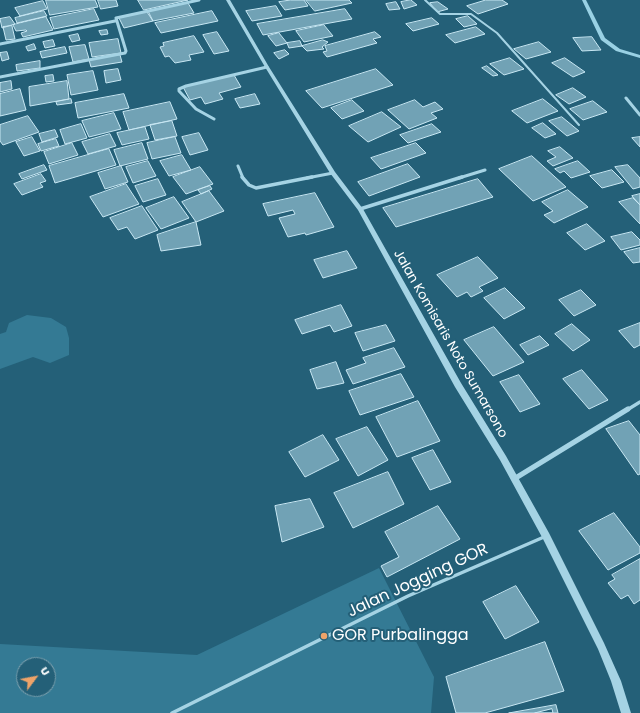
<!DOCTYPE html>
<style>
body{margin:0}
#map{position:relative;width:640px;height:713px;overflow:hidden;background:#246078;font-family:Poppins,sans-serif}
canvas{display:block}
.north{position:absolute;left:16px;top:657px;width:40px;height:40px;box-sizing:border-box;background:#246078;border:1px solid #7ca0ae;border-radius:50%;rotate:58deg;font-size:11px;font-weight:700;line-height:16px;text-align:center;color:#fff}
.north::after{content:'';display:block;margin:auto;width:14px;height:18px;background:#eea369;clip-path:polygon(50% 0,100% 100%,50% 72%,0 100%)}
</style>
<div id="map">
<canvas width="640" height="713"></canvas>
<div class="north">U</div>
</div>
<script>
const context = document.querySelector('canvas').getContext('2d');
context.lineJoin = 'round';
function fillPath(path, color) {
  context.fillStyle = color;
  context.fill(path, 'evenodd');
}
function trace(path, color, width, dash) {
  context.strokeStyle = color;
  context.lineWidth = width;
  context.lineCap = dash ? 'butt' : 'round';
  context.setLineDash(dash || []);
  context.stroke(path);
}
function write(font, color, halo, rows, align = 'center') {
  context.font = font + ' Poppins,sans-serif';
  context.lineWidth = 4;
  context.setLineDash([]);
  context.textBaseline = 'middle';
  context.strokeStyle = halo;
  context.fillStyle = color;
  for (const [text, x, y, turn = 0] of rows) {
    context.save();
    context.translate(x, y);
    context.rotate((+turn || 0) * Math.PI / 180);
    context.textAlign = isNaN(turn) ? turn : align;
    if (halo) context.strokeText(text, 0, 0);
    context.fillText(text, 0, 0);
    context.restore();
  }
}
fillPath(new Path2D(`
 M27 315 51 318 66 327 69 338V355L50 363 33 357 0 369V334L6 332 9 323Z
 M379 568 434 677 431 713H0V644L197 655ZM24 665H48V689H24Z`), '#347a94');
fillPath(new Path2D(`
 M582 0H586L605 38 620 49 640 55V58L616 51 601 40Z`), '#99d1e4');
const building = new Path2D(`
 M46 0H95L98 7 50 15Z
 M98 0H116L118 6 101 9Z
 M138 0H188L144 10Z
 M291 0H304L308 6 285 10 279 2Z
 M306 0H349L352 3 315 11Z
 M411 0 417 5 404 9 401 2Z
 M486 0H502L508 4 478 14 467 6Z
 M43 1 47 9 20 16 15 8Z
 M396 2 400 9 389 10 386 4Z
 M438 2 448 9 437 12 430 3Z
 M188 3 194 13 153 21 148 11Z
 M276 6 282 16 252 21 246 11Z
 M94 9 99 20 54 29 50 18Z
 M345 9 352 19 263 35 257 24Z
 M44 11 47 16 17 23 15 18Z
 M212 11 218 21 161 33 155 23Z
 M147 12 153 21 124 28 119 18Z
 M468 16 477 24 464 27 456 19Z
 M10 17 15 24 2 28 0 19Z
 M46 17 53 30 23 37 21 33 27 31 26 30 16 31 13 25Z
 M432 18 439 24 413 31 406 24Z
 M324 25 333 36 304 42 296 31Z
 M12 26 15 39 6 40 3 27Z
 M476 27 485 34 455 43 446 35Z
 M107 30 108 34 101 35 99 31Z
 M217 32 229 51 214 54 203 35Z
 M375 32 381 37 373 39 377 43 327 57 323 52 327 51 325 46Z
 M279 33 287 43 276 46 268 36Z
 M78 34 80 40 72 42 69 36Z
 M194 36 204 52 189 55 191 60 175 63 169 56 165 57 160 47 164 46 163 43Z
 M592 37 601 50 582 51 573 38Z
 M118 39 121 53 92 57 89 43Z
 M53 40 55 46 45 48 43 42Z
 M323 40 328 42 322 47 324 49 307 51 302 46Z
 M300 41 302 46 289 48 287 43Z
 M539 42 551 52 526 59 514 49Z
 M34 44 36 49 28 51 26 47Z
 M85 45 89 59 73 62 69 47Z
 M65 47 67 53 42 58 40 52Z
 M285 50 289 54 279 59 274 53Z
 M7 52 9 59 2 61 0 53Z
 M120 55 122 62 91 67 89 60Z
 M510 58 524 69 504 75 490 64Z
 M565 58 585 72 573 77 552 63Z
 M40 61V68L17 71 16 65Z
 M487 66 498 75 493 76 482 68Z
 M118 69 121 80 106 83 104 71Z
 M376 69 393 85 322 108 306 91Z
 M93 71 98 90 71 95 67 75Z
 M53 75 54 81 46 82 45 76Z
 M234 75 241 87 219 93 223 99 205 104 201 97 190 100 183 87Z
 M11 81 12 89 0 92V83Z
 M67 81 69 99 30 106 29 87Z
 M573 88 586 97 569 104 556 95Z
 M20 89 26 110 0 116V94Z
 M124 94 129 108 78 118 75 103Z
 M255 94 260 104 240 108 235 99Z
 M71 99 72 103 57 105 56 102Z
 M543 99 558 111 527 123 512 111Z
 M352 100 364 111 342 119 331 108Z
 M415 100 423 107 435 102 443 109 431 113 437 118 409 129 388 110Z
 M593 101 607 112 583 120 570 109Z
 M170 102 177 119 129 130 123 112Z
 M382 112 401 127 368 142 349 126Z
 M114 113 121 129 89 137 82 121Z
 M28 116 39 132 3 145 0 141V125Z
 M562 117 579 131 567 136 549 121Z
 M172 121 177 136 155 140 150 125Z
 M543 123 556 134 545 138 532 128Z
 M81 124 87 138 65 144 60 130Z
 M432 124 441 132 408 143 400 135Z
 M145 127 149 139 122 145 117 133Z
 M55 130 58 137 42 142 39 134Z
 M199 133 208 150 190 155 182 137Z
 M110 134 116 146 88 154 82 142Z
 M32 137 40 151 24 156 16 142Z
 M175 137 181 153 152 159 147 143Z
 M640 137V147L632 138Z
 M56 139 59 146 41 151 38 144Z
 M72 143 78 155 49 164 44 152Z
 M142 143 148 159 120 166 114 150Z
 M416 143 426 153 381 169 371 158Z
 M560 147 573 158 553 166 547 161 556 157 548 151Z
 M109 149 116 165 55 183 49 166Z
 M182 155 191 170 169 176 160 161Z
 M532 156 566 187 533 201 499 169Z
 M148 161 156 176 133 183 126 167Z
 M578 161 590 172 571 178 564 171 560 173 555 169Z
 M408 164 420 177 369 196 358 182Z
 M44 165 47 170 22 179 19 174Z
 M628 165 640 178V187L633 189 615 167Z
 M121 166 128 182 105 189 98 173Z
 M200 167 213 184 186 194 173 177Z
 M612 170 624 182 602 188 590 176Z
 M41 174 46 181 40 183 43 187 22 195 14 184Z
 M158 179 166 195 143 202 135 186Z
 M478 179 493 197 396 227 383 208Z
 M126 184 139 204 103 217 90 197Z
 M210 186 212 189 201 194 198 190Z
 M568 190 588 207 554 223 544 215 553 211 542 202Z
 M209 191 224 211 196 222 182 202Z
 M315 193 334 227 306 235 305 233 288 237 279 218 295 214 293 210 268 216 263 204Z
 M640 194V205L632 196Z
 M174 197 189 218 161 229 146 208Z
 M633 198 640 205V224L619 202Z
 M142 206 158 230 135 239 127 227 118 230 110 218Z
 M196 222 201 245 161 251 157 235Z
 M587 224 605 241 585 250 567 233Z
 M632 232 640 240V245L621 250 611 237Z
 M640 248V262L633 263 624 252Z
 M347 251 357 268 323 278 314 260Z
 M478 257 498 278 479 287 483 291 471 297 467 292 457 297 437 275Z
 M505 288 525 308 504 319 484 298Z
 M581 290 596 305 574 316 559 300Z
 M341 305 352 326 334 332 330 325 302 334 295 320Z
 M640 323V345L634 348 619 331Z
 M572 324 590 340 573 351 555 334Z
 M386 325 395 341 363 351 355 333Z
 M494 327 524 362 493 376 464 340Z
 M540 336 549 345 528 355 520 345Z
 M394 348 405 367 353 384 346 370 366 363 363 358Z
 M336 362 344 383 317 389 310 370Z
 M582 370 608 400 589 409 563 379Z
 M401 374 414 397 360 415 349 391Z
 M519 375 540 404 520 412 500 382Z
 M418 401 440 441 397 457 376 417Z
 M629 421 640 435V474L638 475 606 429Z
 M367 427 388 460 358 476 336 439Z
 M323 435 339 460 305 477 289 452Z
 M433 450 451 482 430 490 412 458Z
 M388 472 404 504 353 528 334 493Z
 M310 499 324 527 282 542 275 506Z
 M438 506 460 539 387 577 381 566 399 557 385 532Z
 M614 513 640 547V553L608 570 579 531Z
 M640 559V600L634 604 628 595 621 599 608 583 615 579 612 575Z
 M516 586 539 622 505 639 483 602Z
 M545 642 564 691 485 713H456L446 677Z
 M556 705 558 713H509Z
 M552 709 553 713H535Z`);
fillPath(building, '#71a2b5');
trace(building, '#c8e7f3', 1);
trace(new Path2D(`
 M425 0 440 14H471L497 33 579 125`), '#a5d3e4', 2);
trace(new Path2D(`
 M172 713 408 596 544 537`), '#a5d3e4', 3.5);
trace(new Path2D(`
 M0 44 115 21
 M0 77 125 53 126 51 116 18 199 0
 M626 98 640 115
 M214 119 196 109 179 91V89L186 86 267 67
 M238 166 243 178
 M307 178 333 173
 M459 178 485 170`), '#a5d3e4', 3);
trace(new Path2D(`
 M242 177 249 185 256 188 312 177
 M360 209 462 177
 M627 410 640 402`), '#a5d3e4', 3.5);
trace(new Path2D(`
 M514 479 628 409`), '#a5d3e4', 5);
fillPath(new Path2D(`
 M226 0H230L269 67 335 172 363 209 461 383 506 456 549 533 604 643 621 681 631 713H621L611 681 598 649 543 539 500 460 455 387 358 210 330 173 265 67Z`), '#a5d3e4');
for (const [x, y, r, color] of [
 [324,636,4,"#eea369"]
]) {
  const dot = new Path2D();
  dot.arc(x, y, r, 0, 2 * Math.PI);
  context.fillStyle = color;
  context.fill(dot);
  trace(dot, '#246078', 1.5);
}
write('13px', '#fff', '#246078', [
 ["Jalan Komisaris Noto Sumarsono",450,344,60]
]);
write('16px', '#fff', '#246078', [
 ["Jalan Jogging GOR",418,581,-25]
]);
write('16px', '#fff', '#246078', [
 ["GOR Purbalingga",332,636]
], 'left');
</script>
